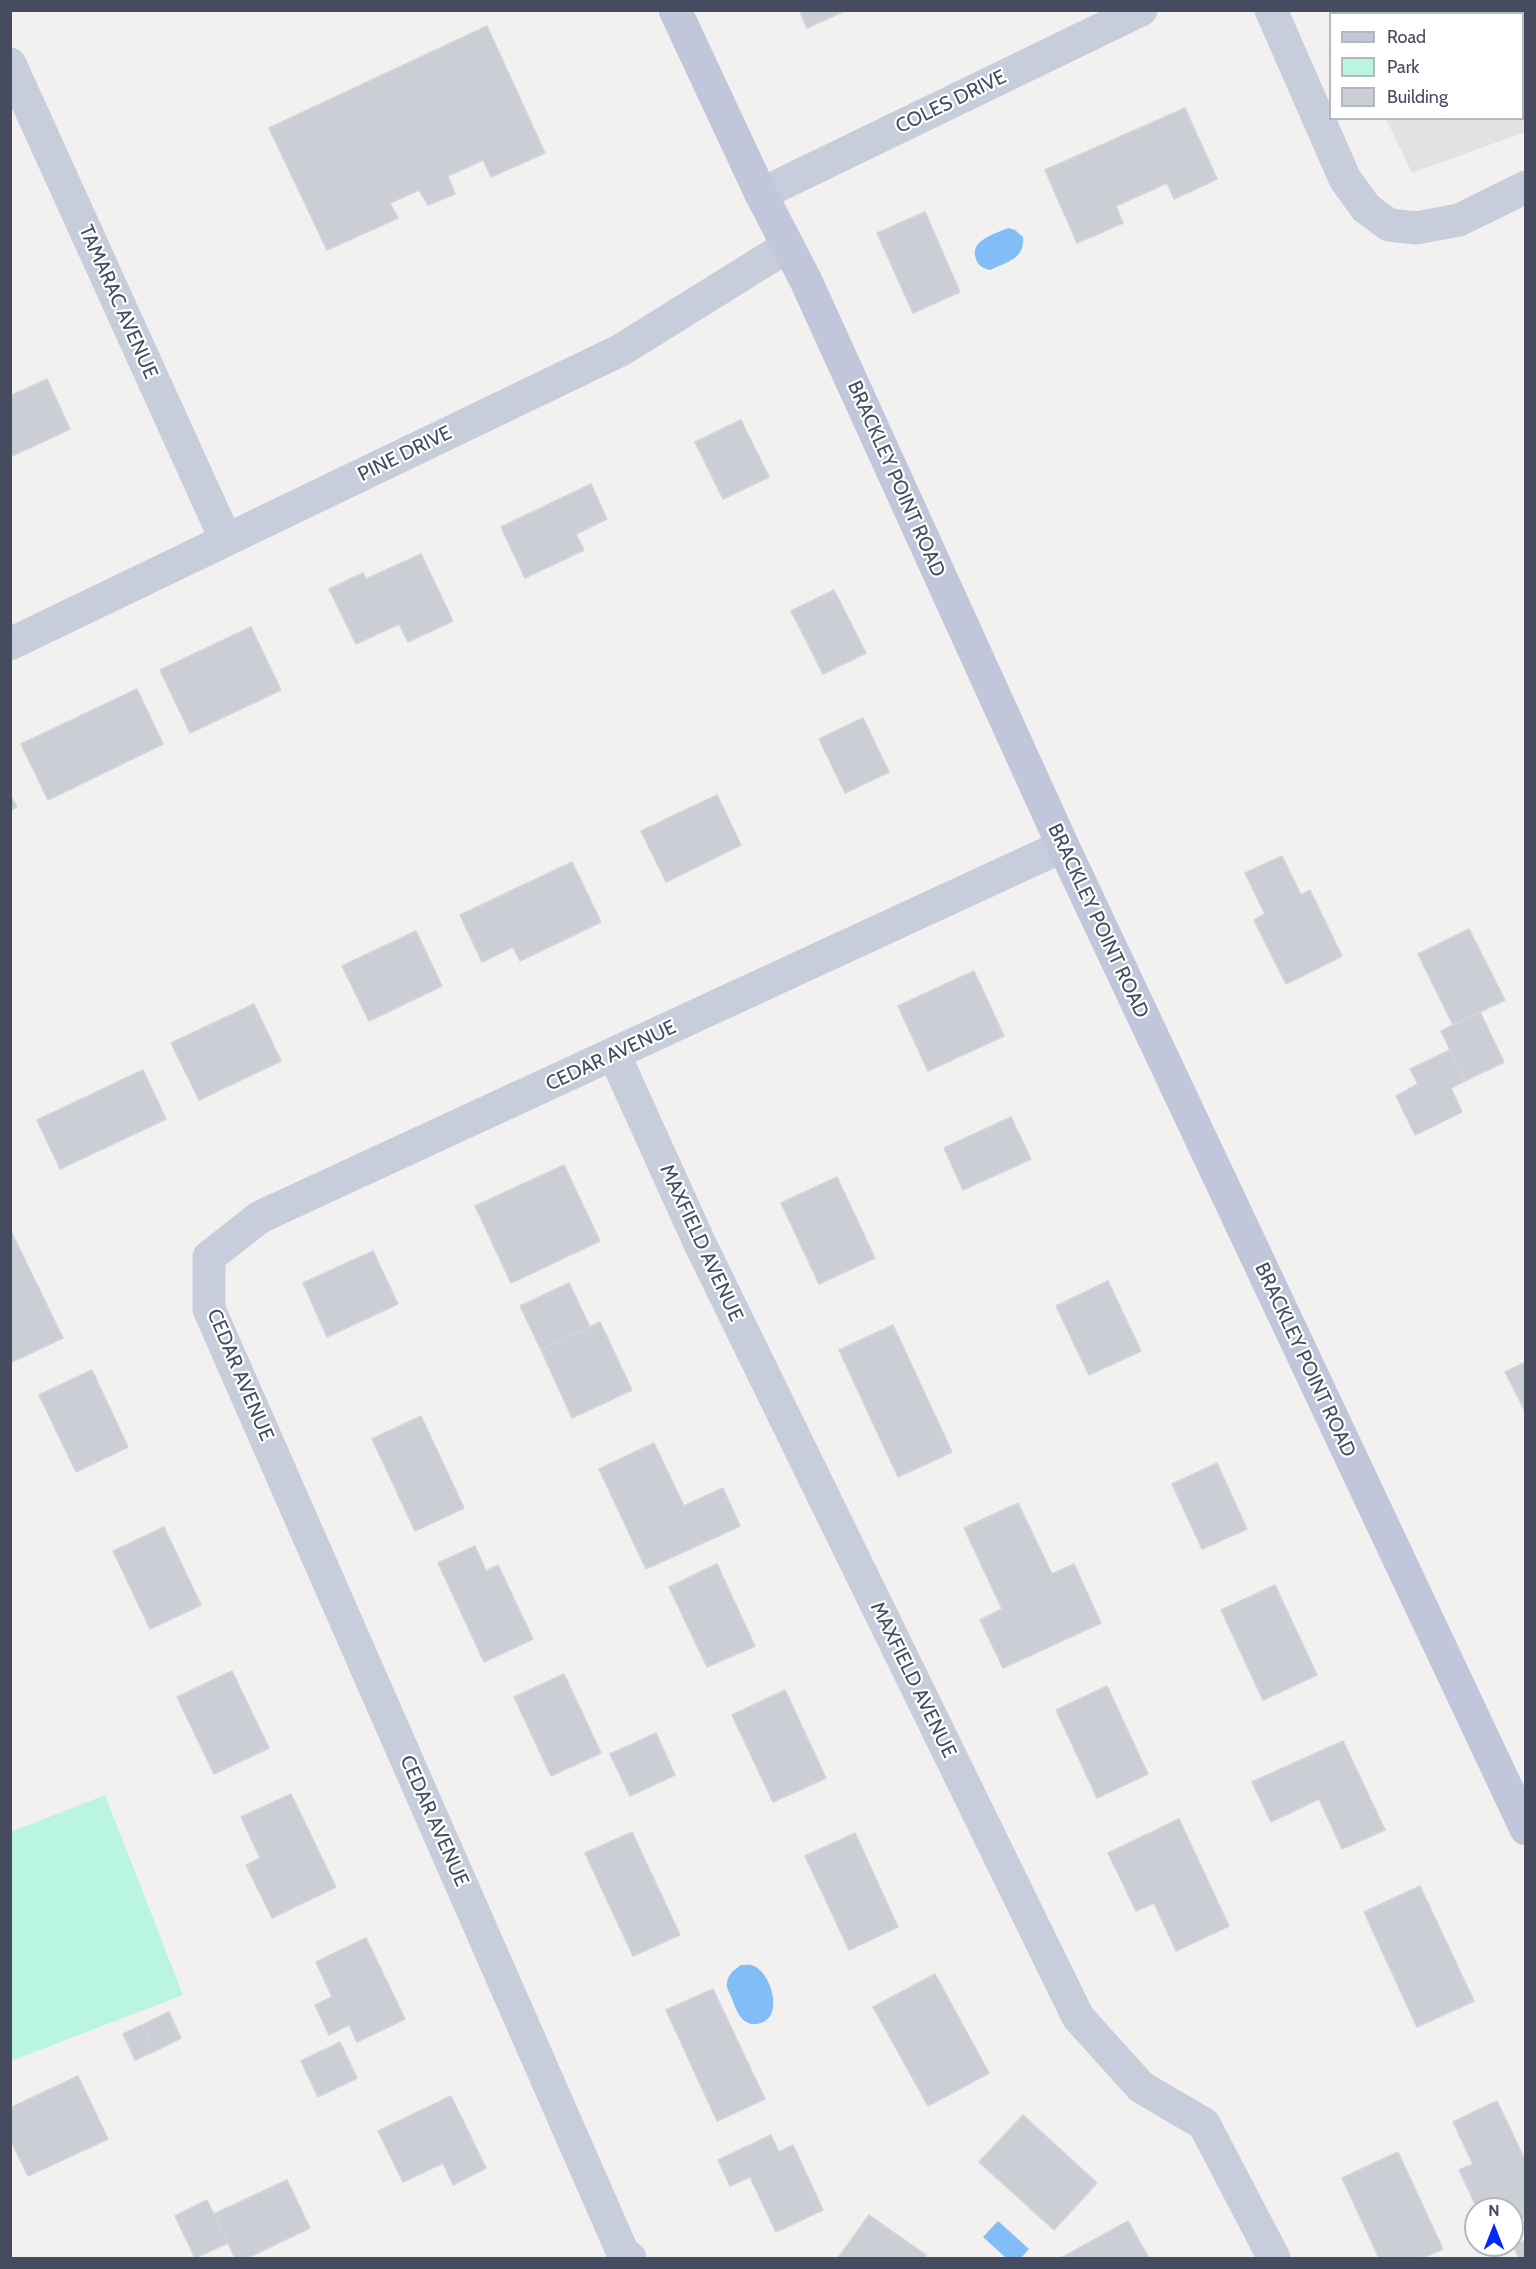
<!DOCTYPE html>
<style>
body{margin:0}
#map{position:relative;width:1536px;height:2269px;overflow:hidden;background:#f3f1f0;font-family:Cabin,sans-serif}
canvas{display:block}
.frame{position:absolute;inset:0;border:12px solid #464c60;pointer-events:none}
.legend{position:absolute;left:1329px;top:12px;width:195px;height:108px;box-sizing:border-box;background:#fff;border:2px solid #b5b7bf;margin:0;padding:8px 10px;list-style:none;font-size:18px;color:#464c60}
.legend li{display:flex;align-items:center;gap:12px;height:30px}
.legend b{width:30px;border:2px solid #b5b7bf}
.north{position:absolute;left:1464px;top:2197px;width:60px;height:60px;box-sizing:border-box;background:#fff;border:2px solid #b5b7bf;border-radius:50%;rotate:0deg;font-size:16px;font-weight:700;line-height:24px;text-align:center;color:#464c60}
.north::after{content:'';display:block;margin:auto;width:21px;height:27px;background:#0328fa;clip-path:polygon(50% 0,100% 100%,50% 72%,0 100%)}
</style>
<div id="map">
<canvas width="1536" height="2269"></canvas>
<div class="frame"></div>
<ul class="legend">
<li><b style="height:8px;background:#c1c6db"></b>Road</li>
<li><b style="height:16px;background:#baf5e2"></b>Park</li>
<li><b style="height:16px;background:#ccced6"></b>Building</li>
</ul>
<div class="north">N</div>
</div>
<script>
const context = document.querySelector('canvas').getContext('2d');
context.lineJoin = 'round';
function fillPath(path, color) {
  context.fillStyle = color;
  context.fill(path, 'evenodd');
}
function trace(path, color, width, dash) {
  context.strokeStyle = color;
  context.lineWidth = width;
  context.lineCap = dash ? 'butt' : 'round';
  context.setLineDash(dash || []);
  context.stroke(path);
}
function write(font, color, halo, rows, align = 'center') {
  context.font = font + ' Cabin,sans-serif';
  context.lineWidth = 4.5;
  context.setLineDash([]);
  context.textBaseline = 'middle';
  context.strokeStyle = halo;
  context.fillStyle = color;
  for (const [text, x, y, turn = 0] of rows) {
    context.save();
    context.translate(x, y);
    context.rotate((+turn || 0) * Math.PI / 180);
    context.textAlign = isNaN(turn) ? turn : align;
    if (halo) context.strokeText(text, 0, 0);
    context.fillText(text, 0, 0);
    context.restore();
  }
}
fillPath(new Path2D(`
 M1335 11H1525V132L1412 173 1386 119 1522 118V14H1336Z`), '#e4e1e2');
fillPath(new Path2D(`
 M105 1795 183 1995 11 2061V1832Z`), '#baf5e2');
fillPath(new Path2D(`
 M1008 228 1015 230 1023 237C1025 259 1007 262 990 270 983 268 978 266 976 259 969 240 995 234 1008 228Z
 M741 1965C745 1965 751 1964 754 1966 771 1973 784 2016 761 2023 742 2029 736 2010 731 1996 729 1992 726 1987 727 1983 728 1974 734 1970 741 1965Z
 M998 2221 1029 2249 1021 2258H1006L983 2237Z`), '#82bdf7');
const building = new Path2D(`
 M799 10H847L807 28Z
 M487 26 545 153 491 177 483 160 448 176 455 194 428 205 419 190 390 203 398 218 327 250 269 128Z
 M1185 108 1217 179 1174 199 1167 183 1116 206 1123 223 1077 243 1045 170Z
 M925 212 960 292 913 313 877 233Z
 M47 379 70 429 10 457V396Z
 M741 420 769 477 723 499 695 442Z
 M591 484 607 519 576 534 584 550 525 578 501 527Z
 M421 554 453 621 408 642 399 624 356 644 329 589 363 573 366 579Z
 M834 590 866 653 823 674 791 611Z
 M251 627 281 690 190 733 160 670Z
 M137 689 163 744 48 800 21 744Z
 M863 718 889 772 845 793 819 739Z
 M10 794 17 807 10 810Z
 M717 795 741 845 666 882 641 831Z
 M1282 856 1301 895 1310 890 1342 956 1286 984 1254 920 1265 914 1245 873Z
 M572 862 601 922 520 961 513 947 482 962 460 915Z
 M1469 929 1505 1000 1453 1025 1418 954Z
 M416 931 442 986 369 1021 342 966Z
 M974 971 1004 1036 928 1071 898 1006Z
 M254 1004 281 1061 199 1100 171 1043Z
 M1480 1012 1504 1062 1465 1081 1441 1031Z
 M1450 1050 1465 1081 1451 1088 1462 1112 1415 1135 1396 1096 1418 1084 1410 1069Z
 M143 1070 166 1119 60 1169 37 1120Z
 M1011 1117 1031 1159 963 1190 944 1148Z
 M564 1165 600 1241 511 1283 475 1206Z
 M837 1177 875 1258 819 1284 781 1203Z
 M10 1229 63 1338 10 1363Z
 M373 1251 398 1304 327 1337 303 1283Z
 M1108 1281 1141 1351 1089 1375 1056 1306Z
 M569 1283 590 1327 541 1350 520 1306Z
 M600 1322 632 1390 572 1418 541 1350Z
 M893 1325 952 1452 898 1477 839 1350Z
 M1526 1362V1413L1505 1372Z
 M92 1370 128 1447 76 1472 39 1395Z
 M421 1416 464 1508 415 1531 372 1439Z
 M654 1443 684 1506 723 1488 740 1526 646 1569 599 1469Z
 M1217 1463 1247 1529 1202 1549 1172 1484Z
 M1018 1503 1052 1574 1074 1564 1101 1623 1003 1668 980 1620 1002 1609 964 1528Z
 M164 1527 201 1605 150 1629 113 1551Z
 M475 1546 486 1571 498 1565 533 1639 484 1662 438 1563Z
 M717 1564 755 1646 707 1667 669 1587Z
 M1275 1585 1317 1675 1263 1700 1221 1610Z
 M232 1671 269 1748 214 1774 177 1697Z
 M564 1674 601 1753 551 1776 514 1697Z
 M1107 1686 1148 1774 1097 1798 1056 1710Z
 M785 1690 826 1778 773 1802 732 1715Z
 M656 1733 675 1775 630 1796 610 1754Z
 M1343 1741 1385 1830 1342 1849 1319 1799 1271 1822 1252 1782Z
 M291 1794 336 1887 272 1918 246 1865 260 1858 241 1817Z
 M1179 1819 1229 1926 1176 1951 1154 1903 1136 1911 1108 1853Z
 M632 1832 680 1935 633 1956 585 1853Z
 M855 1833 898 1927 849 1950 805 1856Z
 M1420 1886 1474 2001 1417 2027 1364 1912Z
 M366 1938 405 2019 357 2042 349 2025 329 2035 315 2005 332 1997 316 1962Z
 M935 1974 989 2073 928 2106 873 2007Z
 M713 1989 765 2099 717 2121 666 2010Z
 M169 2012 181 2038 155 2051 142 2025Z
 M142 2025 155 2051 135 2060 123 2034Z
 M340 2042 357 2078 318 2097 301 2061Z
 M78 2076 108 2139 28 2176 10 2139V2108Z
 M451 2096 486 2168 453 2185 443 2163 403 2182 378 2131Z
 M1497 2101 1526 2162V2217L1512 2223V2209H1489L1486 2201 1476 2206 1459 2170 1473 2164 1453 2122Z
 M1023 2115 1097 2183 1054 2230 979 2162Z
 M771 2135 779 2152 793 2145 823 2210 776 2232 750 2177 730 2186 718 2160Z
 M1398 2152 1443 2249 1422 2258H1379L1342 2178Z
 M287 2180 310 2228 247 2258H235L214 2214Z
 M207 2200 228 2243 195 2258 175 2216Z
 M869 2215 926 2255 924 2258H838Z
 M1128 2221 1149 2258H1061Z
 M1526 2240V2258H1519L1513 2246Z`);
fillPath(building, '#ccced6');
trace(building, '#d3d3dc', 1.5);
trace(new Path2D(`
 M1271 10 1345 179 1366 208 1389 225 1416 228 1459 220 1526 187
 M10 64 226 540
 M761 194 1141 10
 M10 644 621 350 788 246
 M614 1054 701 1246 1078 2017 1141 2087 1204 2124 1274 2258
 M630 2258 623 2253 209 1309V1257L260 1217 1063 846`), '#c8cddc', 33);
trace(new Path2D(`
 M675 10 761 194 806 281 1063 846 1526 1829`), '#c1c6db', 33);
write('20px', '#464c60', '#fff', [
 ["COLES DRIVE",951,102,-26],
 ["TAMARAC AVENUE",118,302,66],
 ["PINE DRIVE",405,454,-26],
 ["BRACKLEY POINT ROAD",896,479,66],
 ["BRACKLEY POINT ROAD",1098,921,65],
 ["CEDAR AVENUE",611,1056,-25],
 ["MAXFIELD AVENUE",701,1243,65],
 ["BRACKLEY POINT ROAD",1305,1360,65],
 ["CEDAR AVENUE",240,1375,67],
 ["MAXFIELD AVENUE",913,1680,64],
 ["CEDAR AVENUE",434,1821,66]
]);
</script>
